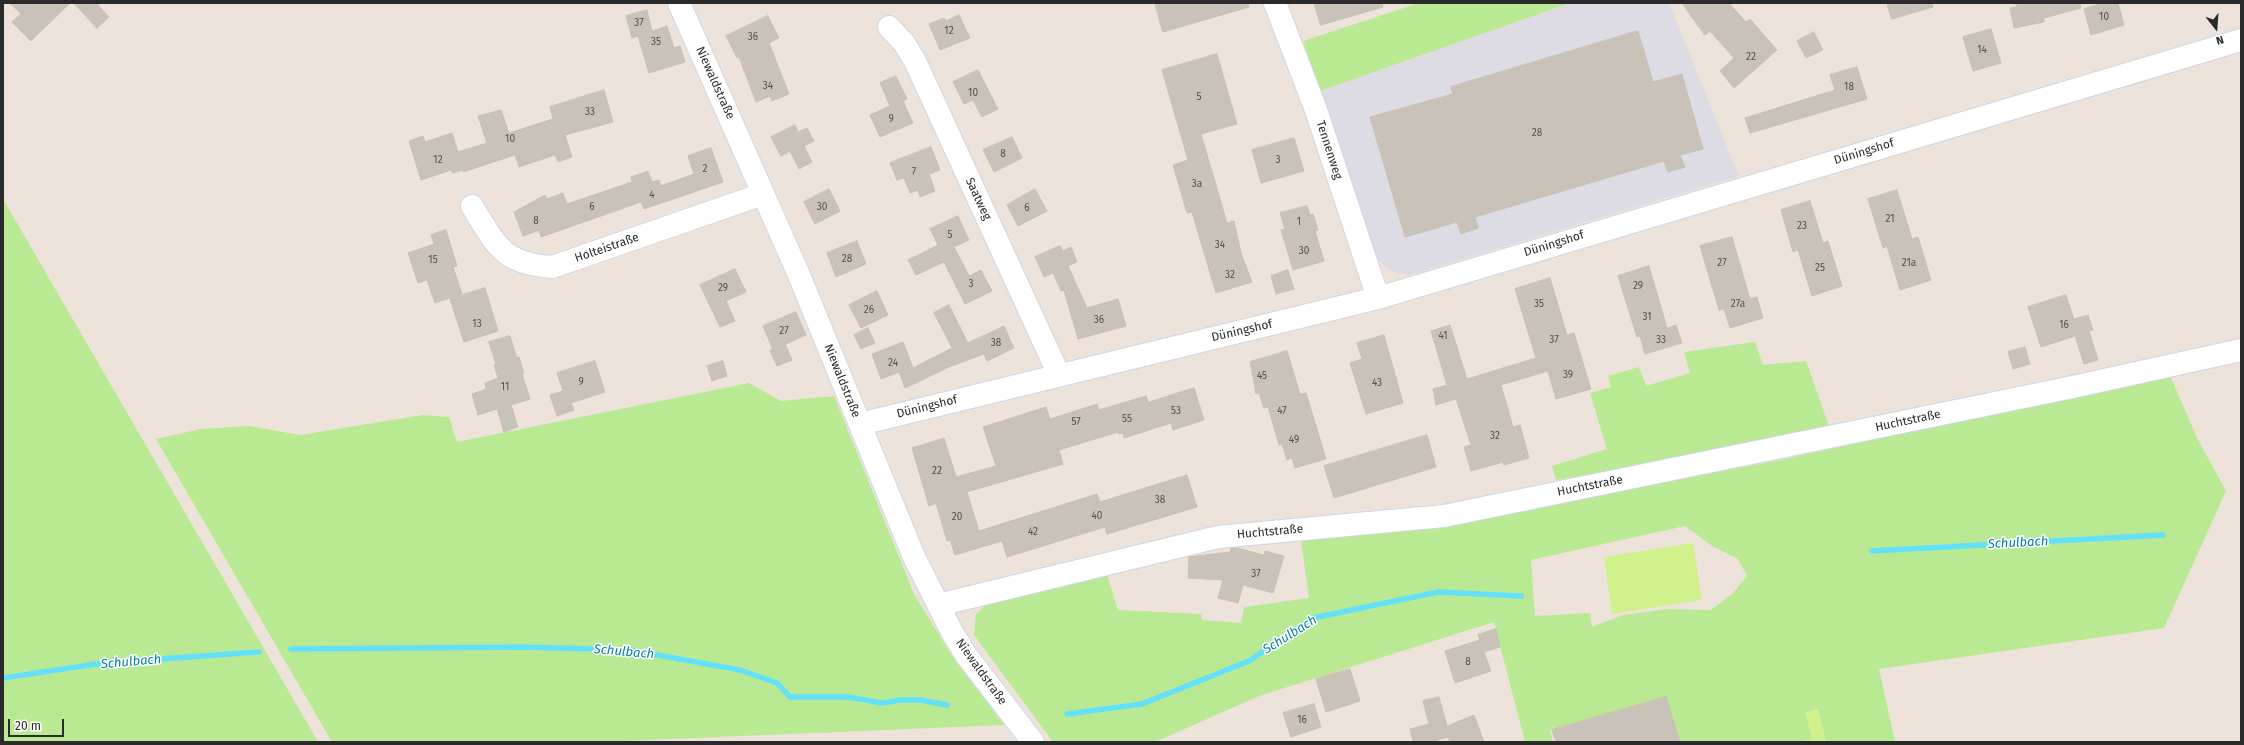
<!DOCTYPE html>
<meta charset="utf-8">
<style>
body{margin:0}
#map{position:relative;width:2244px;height:745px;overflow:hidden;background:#ede3da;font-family:"Fira Sans",sans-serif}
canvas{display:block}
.frame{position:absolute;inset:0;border:4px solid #2a2a2a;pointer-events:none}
.north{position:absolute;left:2196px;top:8px;width:40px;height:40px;-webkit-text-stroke:3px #fff;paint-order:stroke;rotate:163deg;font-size:11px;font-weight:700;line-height:16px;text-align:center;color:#2a2a2a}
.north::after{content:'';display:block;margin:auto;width:14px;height:18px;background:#2a2a2a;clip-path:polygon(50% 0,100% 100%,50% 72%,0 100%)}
.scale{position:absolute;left:8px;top:719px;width:56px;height:18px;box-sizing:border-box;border:2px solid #2a2a2a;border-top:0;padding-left:5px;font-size:12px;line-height:14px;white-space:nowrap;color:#2a2a2a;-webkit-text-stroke:3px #fff;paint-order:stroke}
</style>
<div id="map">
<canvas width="2244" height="745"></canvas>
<div class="frame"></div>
<div class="north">N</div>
<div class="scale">20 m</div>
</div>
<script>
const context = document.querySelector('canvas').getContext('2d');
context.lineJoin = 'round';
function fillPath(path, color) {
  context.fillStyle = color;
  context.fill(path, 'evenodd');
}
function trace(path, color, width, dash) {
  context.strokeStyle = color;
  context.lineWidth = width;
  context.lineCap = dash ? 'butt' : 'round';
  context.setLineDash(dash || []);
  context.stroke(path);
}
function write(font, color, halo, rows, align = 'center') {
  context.font = font + ' "Fira Sans",sans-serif';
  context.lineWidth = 3;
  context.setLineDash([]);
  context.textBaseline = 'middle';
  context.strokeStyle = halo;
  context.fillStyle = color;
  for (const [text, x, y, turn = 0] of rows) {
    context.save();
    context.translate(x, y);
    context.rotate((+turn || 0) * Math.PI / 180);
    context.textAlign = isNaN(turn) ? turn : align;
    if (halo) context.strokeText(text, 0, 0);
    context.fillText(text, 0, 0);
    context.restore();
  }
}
fillPath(new Path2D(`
 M1570 3H1669L1739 176 1419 272 1408 275 1396 273 1386 268 1375 256 1320 91Z`), '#dddce5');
fillPath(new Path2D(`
 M1419 3H1570L1320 91 1303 41Z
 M3 199 317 740 316 742H3Z
 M1755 342 1763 365 1806 361 1830 429 1708 454 1556 480 1552 466 1607 449 1590 393 1611 387 1608 376 1639 367 1646 386 1690 373 1684 352Z
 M2169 373 2198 440 2226 491 2164 628 1879 669 1895 742H1826L1818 709 1806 712 1812 739 1799 742H1680L1666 697 1550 730 1553 742H1525L1494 622 1259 696 1155 742H1053L974 635 976 614 986 605 1107 575 1118 610 1201 614 1202 620 1241 623 1244 607 1309 598 1301 541 1452 522 1776 461ZM1685 526 1712 546 1738 559 1747 576 1732 594 1711 610 1667 609 1623 615 1592 627 1590 613 1535 616 1531 560Z
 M749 383 781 401 834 396 914 594 952 656 1004 725 600 742H332L156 439 201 429 250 426 300 435 423 415 449 417 457 442Z`), '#b9e992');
fillPath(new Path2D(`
 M1693 543 1702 600 1612 614 1604 557Z
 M1818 709 1826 742H1799L1812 739 1805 712Z`), '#d1f18c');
trace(new Path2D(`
 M1872 551 2163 535
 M291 649 524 647 630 650 740 670 777 683 790 697H848L882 703 901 700H920L947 705
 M3 678 103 663 259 652
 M1067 714 1142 704 1249 661 1313 618 1438 592 1521 596`), '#64e1f9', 5.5);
const building = new Path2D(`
 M10 3H70L31 41 12 22 21 14Z
 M74 3H96L109 17 97 28Z
 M1155 3H1248L1249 7 1163 32Z
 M1314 3H1382L1383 7 1321 25Z
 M1682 3H1729L1746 22 1750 19 1777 50 1734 88 1720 71 1734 58 1710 31 1705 35Z
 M1887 3H1932L1933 7 1892 19Z
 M2016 3H2080L2081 8 2044 18V22L2014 28 2010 8 2017 7Z
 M2104 3H2118L2124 25 2091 35 2084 9Z
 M647 10 652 31 667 26 674 48 680 46 685 62 649 73 638 36 632 38 626 16Z
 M959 15 970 38 940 50 929 24 944 18 946 21Z
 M768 16 779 38 769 43 789 94 772 101 770 96 756 102 739 57 737 58 726 36Z
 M1991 29 2001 63 1973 71 1963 37Z
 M1638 31 1653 82 1682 74 1703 149 1680 155 1685 167 1668 172 1664 161 1475 217 1478 228 1461 234 1457 222 1405 237 1370 117 1453 94 1451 87Z
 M1814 32 1823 50 1806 58 1797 41Z
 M1217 54 1237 124 1201 134 1227 223 1234 221 1241 253 1252 282 1216 293 1192 212 1187 213 1173 165 1188 160 1162 70Z
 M1857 67 1867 99 1750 133 1745 118 1835 90 1830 75Z
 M978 70 998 109 982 117 973 100 964 104 953 82Z
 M896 76 907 99 903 101 913 123 880 137 870 115 890 106 880 83Z
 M604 90 613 122 565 135 572 157 558 162 555 155 519 167 515 155 463 172V170L452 173 451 170 421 180 409 141 423 136 425 142 452 133 458 152 487 143 478 116 501 110 509 133 553 119 550 107Z
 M795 125 798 132 807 128 814 141 804 146 812 162 799 169 790 151 781 156 771 137Z
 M1012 137 1022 158 994 172 983 150Z
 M1294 138 1304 171 1261 183 1252 150Z
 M931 147 940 170 929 174 935 191 920 197 918 190 910 193 904 178 897 180 890 163Z
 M711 148 723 182 644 209 641 202 541 237 539 230 523 236 514 212 545 195 547 199 563 193 567 204 632 182 631 177 648 171 652 182 659 180 661 186 694 174 688 156Z
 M829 189 840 211 815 224 804 202Z
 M1035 189 1047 211 1018 226 1007 205Z
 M1897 190 1912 239 1918 237 1931 280 1900 290 1887 246 1883 248 1868 199Z
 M1810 201 1823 243 1828 241 1842 286 1812 296 1798 250 1793 252 1781 210Z
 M1307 206 1310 215 1313 214 1318 230 1315 231 1324 261 1293 270 1281 230 1285 229 1280 213Z
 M958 216 969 240 954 247 969 276 981 270 992 291 965 304 944 262 916 275 908 260 938 245 930 229Z
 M446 230 457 266 453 267 462 294 435 303 427 280 418 283 408 253 434 244 431 235Z
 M1732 237 1750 299 1757 297 1763 318 1730 328 1724 309 1719 310 1700 246Z
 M857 241 866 264 836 277 827 253Z
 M1060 246 1063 251 1071 247 1077 262 1068 266 1087 308 1118 299 1126 326 1078 339 1064 290 1061 291 1053 273 1044 277 1035 257Z
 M1649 266 1667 328 1676 325 1682 343 1645 354 1640 336 1637 337 1618 276Z
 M735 269 746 292 726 301 735 321 720 327 700 285Z
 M1288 270 1294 289 1276 294 1271 276Z
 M1550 278 1567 335 1574 333 1591 389 1556 399 1548 371 1501 385 1513 427 1520 425 1529 458 1504 465 1503 462 1471 471 1464 447 1471 445 1456 399 1436 405 1433 389 1447 385 1431 331 1450 325 1467 379 1536 358 1515 289Z
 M485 288 498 331 464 342 450 299Z
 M877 291 888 315 861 328 849 305Z
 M2066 295 2074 319 2088 315 2093 330 2089 331 2098 360 2084 364 2075 336 2041 347 2028 307Z
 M949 305 968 343 1004 326 1014 348 987 361 984 354 949 367 905 388 899 372 881 379 872 354 903 342 913 368 952 348 934 313Z
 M796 312 806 335 773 350 763 326Z
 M868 328 875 343 861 349 854 335Z
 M1384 335 1403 403 1366 414 1350 363 1362 359 1357 343Z
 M510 336 517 358 519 357 524 374H522L530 399 511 405 518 427 504 432 497 409 478 415 472 394 486 389 485 383 498 378 494 365 496 364 489 342Z
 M785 344 792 360 777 366 770 351Z
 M2025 347 2030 364 2013 369 2008 352Z
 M1287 351 1300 394 1306 393 1326 459 1295 468 1292 458 1287 460 1282 444 1279 445 1268 407 1264 408 1259 393 1256 394 1250 362Z
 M595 361 605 392 571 403 574 410 557 416 550 395 563 391 557 373Z
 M723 361 727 376 712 381 707 366Z
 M1194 388 1204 420 1173 430 1171 423 1124 438 1123 433 1119 434 1118 432 1059 450 1063 464 967 492 979 531 1097 494 1100 502 1187 475 1197 507 1107 534 1105 527 1007 557 1002 541 955 555 950 540 947 541 936 503 929 506 912 448 944 438 956 477 996 466 983 427 1046 407 1050 419 1097 404 1099 410 1146 396 1148 402Z
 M1427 435 1436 467 1334 498 1324 466Z
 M1231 548H1237L1264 555 1265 551 1284 556 1273 593 1243 585 1238 603 1218 598 1223 580 1188 578 1189 557 1230 552Z
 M1496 629 1500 647 1484 652 1491 671 1455 683 1445 651 1480 640 1478 635Z
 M1350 669 1360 701 1326 712 1316 679Z
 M1439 697 1447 726 1474 715 1484 742H1450L1448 737 1430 742H1413L1410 729 1429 724 1423 701Z
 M1666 697 1680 742H1556L1552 730Z
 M1314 704 1321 727 1291 737 1283 713Z`);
fillPath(building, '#c8c2b9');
trace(building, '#c9bfb4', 1);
const minor = new Path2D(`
 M679 3 799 275 914 557 952 632 966 655 1033 742
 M1275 3 1316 110 1378 298
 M889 27 904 43 915 61 1059 375
 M472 206C496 245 503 264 552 267L763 194
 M860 424 1378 298 2241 40
 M938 605 1218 537 1444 516 2068 388 2241 350`);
trace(minor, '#cfd6e4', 24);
trace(minor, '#fff', 22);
write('10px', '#52504e', null, [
 ["10",2104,17],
 ["37",639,23],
 ["12",949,31],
 ["36",753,37],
 ["35",656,42],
 ["14",1982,50],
 ["22",1751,57],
 ["34",768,86],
 ["18",1849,87],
 ["10",973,93],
 ["5",1199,97],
 ["33",590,112],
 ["9",891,119],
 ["28",1537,133],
 ["10",510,139],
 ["8",1003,154],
 ["12",438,160],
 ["3",1278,160],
 ["2",705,169],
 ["7",914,172],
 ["3a",1197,184],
 ["4",652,195],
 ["6",592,207],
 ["30",822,207],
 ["6",1027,208],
 ["21",1890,219],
 ["8",536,221],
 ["1",1299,222],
 ["23",1802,226],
 ["5",950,235],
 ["34",1220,245],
 ["30",1304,251],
 ["28",847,259],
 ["15",433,260],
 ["27",1722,263],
 ["21a",1909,263],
 ["25",1820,268],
 ["32",1230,275],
 ["3",971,284],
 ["29",1638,286],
 ["29",723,288],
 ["35",1539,304],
 ["27a",1738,304],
 ["26",869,310],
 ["31",1647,317],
 ["36",1099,320],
 ["13",477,324],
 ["16",2064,325],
 ["27",784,331],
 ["41",1443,336],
 ["37",1554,340],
 ["33",1661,340],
 ["38",996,343],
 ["24",893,363],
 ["39",1568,375],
 ["45",1262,376],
 ["9",581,382],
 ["43",1377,383],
 ["11",505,387],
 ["53",1176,411],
 ["47",1282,411],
 ["55",1127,419],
 ["57",1076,422],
 ["32",1495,436],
 ["49",1294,440],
 ["22",937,471],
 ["38",1160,500],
 ["40",1097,516],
 ["20",957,517],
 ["42",1033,532],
 ["37",1256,574],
 ["8",1468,662],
 ["16",1302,720]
]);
write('12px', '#2a2a2a', '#fff', [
 ["Niewaldstraße",715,83,66],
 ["Tennenweg",1329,150,72],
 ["Düningshof",1864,152,-17],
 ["Saatweg",978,199,65],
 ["Düningshof",1554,244,-17],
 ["Holteistraße",607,248,-19],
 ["Düningshof",1242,331,-13],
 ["Niewaldstraße",842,381,68],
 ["Düningshof",927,407,-14],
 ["Huchtstraße",1908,421,-12],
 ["Huchtstraße",1590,486,-11],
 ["Huchtstraße",1270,532,-5],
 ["Niewaldstraße",981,672,54]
]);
write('italic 13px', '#017fa6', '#fff', [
 ["Schulbach",2018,543,-3],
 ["Schulbach",1290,635,-32],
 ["Schulbach",624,652,5],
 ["Schulbach",131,662,-5]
]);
</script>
